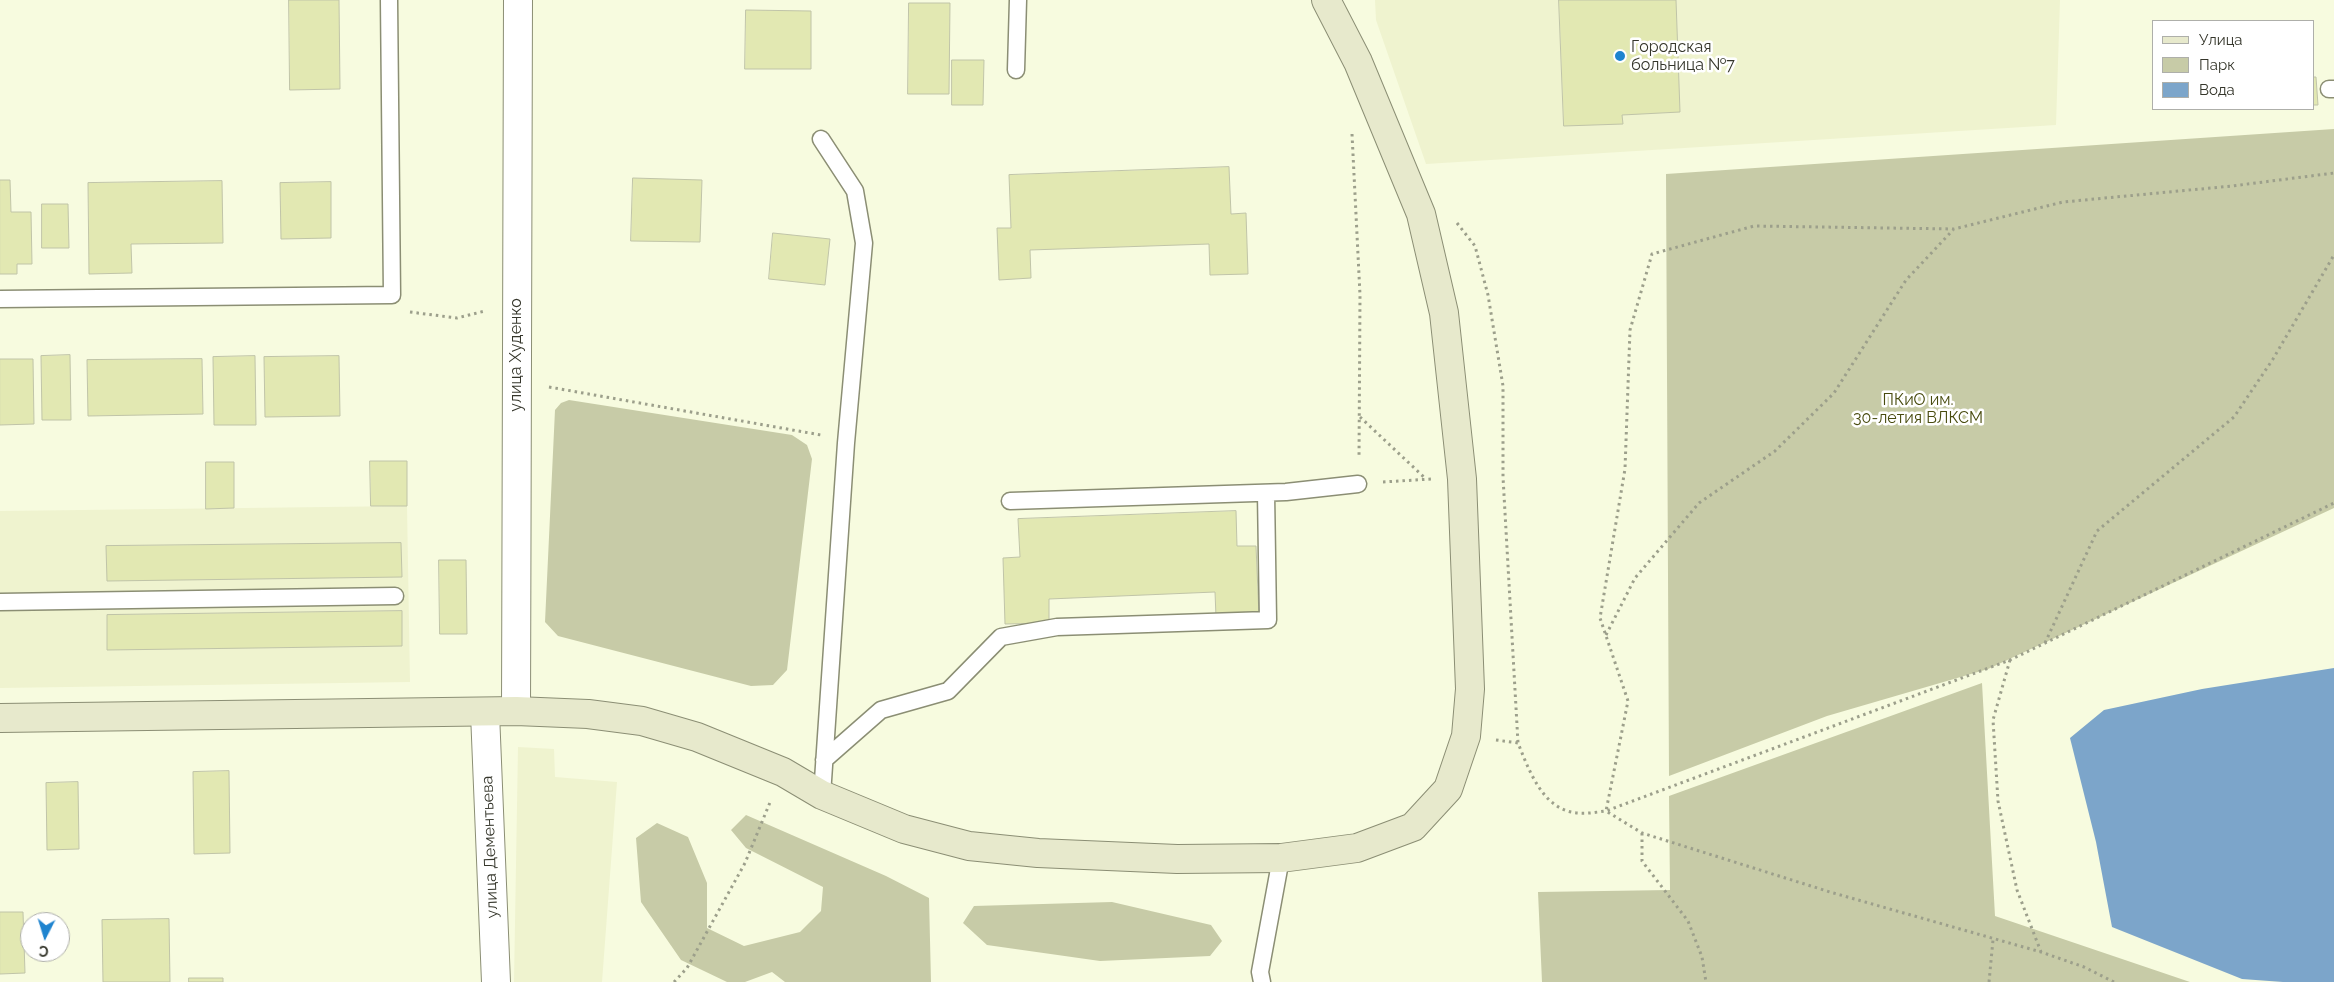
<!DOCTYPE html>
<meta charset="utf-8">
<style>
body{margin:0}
#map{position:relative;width:2334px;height:982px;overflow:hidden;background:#f7fbdf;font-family:Raleway,sans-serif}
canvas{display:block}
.legend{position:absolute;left:2152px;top:20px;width:162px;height:90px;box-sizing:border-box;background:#fff;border:1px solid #aeafaa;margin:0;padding:6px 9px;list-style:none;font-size:15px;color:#35362b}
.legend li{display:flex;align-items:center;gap:10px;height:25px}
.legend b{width:25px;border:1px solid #aeafaa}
.north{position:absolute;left:20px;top:912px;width:50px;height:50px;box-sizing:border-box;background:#fff;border:1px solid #aeafaa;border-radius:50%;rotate:185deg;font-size:14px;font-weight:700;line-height:20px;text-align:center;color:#35362b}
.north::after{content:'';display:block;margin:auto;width:18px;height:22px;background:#1f84cf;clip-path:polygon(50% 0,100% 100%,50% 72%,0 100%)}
</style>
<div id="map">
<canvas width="2334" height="982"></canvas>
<ul class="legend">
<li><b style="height:6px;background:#e7e9cc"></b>Улица</li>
<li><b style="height:14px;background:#c7cba7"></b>Парк</li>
<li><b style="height:14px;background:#7ca5ca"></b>Вода</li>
</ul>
<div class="north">С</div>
</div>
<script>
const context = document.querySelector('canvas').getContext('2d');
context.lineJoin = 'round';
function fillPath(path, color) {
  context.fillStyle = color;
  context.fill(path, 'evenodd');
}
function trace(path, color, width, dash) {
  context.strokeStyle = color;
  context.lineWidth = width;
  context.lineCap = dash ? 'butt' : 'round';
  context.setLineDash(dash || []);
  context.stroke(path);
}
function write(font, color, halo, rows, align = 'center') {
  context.font = font + ' Raleway,sans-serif';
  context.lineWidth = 5;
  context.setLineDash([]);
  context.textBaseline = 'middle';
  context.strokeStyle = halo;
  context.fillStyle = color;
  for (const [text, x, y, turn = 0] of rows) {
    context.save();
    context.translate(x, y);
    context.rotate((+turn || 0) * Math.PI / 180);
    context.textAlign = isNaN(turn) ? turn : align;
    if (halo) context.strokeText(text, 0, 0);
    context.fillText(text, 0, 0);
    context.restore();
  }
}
fillPath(new Path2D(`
 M1375 0H2060L2056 125 1426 164 1376 20Z
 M407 506 410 682 0 688V511Z
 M518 747 554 749 555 777 617 782 602 982H514Z`), '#eff3cf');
fillPath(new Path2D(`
 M2334 129V508L1988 669 1827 716 1669 776 1666 174Z
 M569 400 792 435 807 445 812 459 787 670 773 685 751 686 558 636 545 622 555 410 561 403Z
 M1982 683 1995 916 2190 982H1542L1538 892 1670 890 1669 796Z
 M746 815 886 876 929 898 931 982H785L772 972 745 982H727L681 960 641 902 636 838 657 823 688 837 707 883V928L744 946 800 932 821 911 823 887 746 848 731 830Z
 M1112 902 1211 925 1222 941 1210 956 1100 961 987 945 963 923 974 906Z`), '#c7cba7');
fillPath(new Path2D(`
 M2334 668V982H2283L2242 979 2112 927 2096 842 2070 738 2104 710 2202 689Z`), '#7ca5ca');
const building = new Path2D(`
 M289 0H339L340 89 290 90Z
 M1559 0H1676L1680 112 1622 115 1623 124 1564 126Z
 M909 3H950L949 94H908Z
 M746 10 811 11V69H745Z
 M952 60H984L983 105H952Z
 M2313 77H2316L2318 105H2313Z
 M1229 167 1231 214 1246 213 1248 274 1210 275 1209 244 1030 250 1031 278 999 280 997 228H1011L1009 175Z
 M633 178 702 180 700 242 631 241Z
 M0 180H10L11 212H31L32 264H17V274H0Z
 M222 181 223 243 131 244 132 273 89 274 88 183Z
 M331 182V238L281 239 280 183Z
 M42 204H68L69 248H42Z
 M773 233 830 239 825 285 769 279Z
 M70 355 71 420H42L41 356Z
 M255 356 256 425H214L213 357Z
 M339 356 340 416 265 417 264 357Z
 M0 359H33L34 424 0 425Z
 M202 359 203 414 88 416 87 360Z
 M370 461H407V506H371Z
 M206 462H234V508L206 509Z
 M1236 511 1237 546H1256L1259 616 1216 617 1215 592 1049 599V623L1005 624 1003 558 1020 557 1018 519Z
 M401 543 402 577 107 581 106 546Z
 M439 560H466L467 634H440Z
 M402 611V646L107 650V615Z
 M229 771 230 853 194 854 193 772Z
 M78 782 79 849 47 850 46 783Z
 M0 912H23L25 973 0 974Z
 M169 919 170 982H103L102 920Z
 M189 978H223V982H189Z`);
fillPath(building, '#e2e8b2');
trace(building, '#c0c4a8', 1);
const service = new Path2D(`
 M1016 70 1018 0
 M2329 89H2334
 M821 139 855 191 864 243 846 443 822 795
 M0 299 392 295 389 0
 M1010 501 1286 492 1358 484
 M0 602 395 596
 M824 760 881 710 948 691 1001 637 1057 627 1268 620 1266 493
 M1262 982 1260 972 1281 858`);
const minor = new Path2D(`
 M516 711 518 0
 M485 713 496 982`);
const secondary = new Path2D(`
 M0 718 516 711 588 714 642 721 697 737 783 772 822 795 904 829 969 846 1038 853 1177 859 1281 858 1357 848 1413 827 1448 789 1466 736 1470 689 1462 479 1444 313 1421 214 1358 62 1326 0`);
trace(service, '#8b8e74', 19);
trace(minor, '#8b8e74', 30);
trace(secondary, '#8b8e74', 30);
trace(new Path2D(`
 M1352 134 1360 295 1359 458
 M1457 223 1475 246 1488 295 1503 386V477L1518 743
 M410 312 457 318 485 311
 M549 387 821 435
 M1360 417 1426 479
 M1383 482 1431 479
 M1606 635 1635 578 1699 503 1775 451 1834 393 1906 280 1953 230
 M2045 643 2097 531 2234 417 2273 359 2334 255
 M2010 660 1993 720 1998 801 2017 890 2041 952
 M1496 740 1518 743C1529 770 1543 811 1578 813 1587 814 1597 812 1606 811L2010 660 2334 503
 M1642 833V861L1688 921 1702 957 1706 982
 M674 982 687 968 745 863 771 800
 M1989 982 1993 940
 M2114 982 2084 967 2041 952 1830 892 1642 833 1606 811 1628 701 1600 618 1625 469 1630 330 1652 254 1754 226 1954 229 2063 202 2232 186 2334 173`), '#9c9f8b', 3, [2.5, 4]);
trace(service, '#fff', 16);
trace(minor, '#fff', 28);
trace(secondary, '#e7e9cc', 28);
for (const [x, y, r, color] of [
 [1620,56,6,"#1f84cf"]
]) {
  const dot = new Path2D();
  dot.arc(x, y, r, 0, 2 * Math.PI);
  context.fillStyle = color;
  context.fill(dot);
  trace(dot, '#fff', 2);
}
write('16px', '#35362b', '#fff', [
 ["Городская",1631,47],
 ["больница №7",1631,65]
], 'left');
write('16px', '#35362b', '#fff', [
 ["улица Худенко",516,355,-90],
 ["улица Дементьева",490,847,-92]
]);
write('16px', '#484b0e', '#fff', [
 ["ПКиО им.",1918,400],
 ["30-летия ВЛКСМ",1918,418]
]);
</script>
